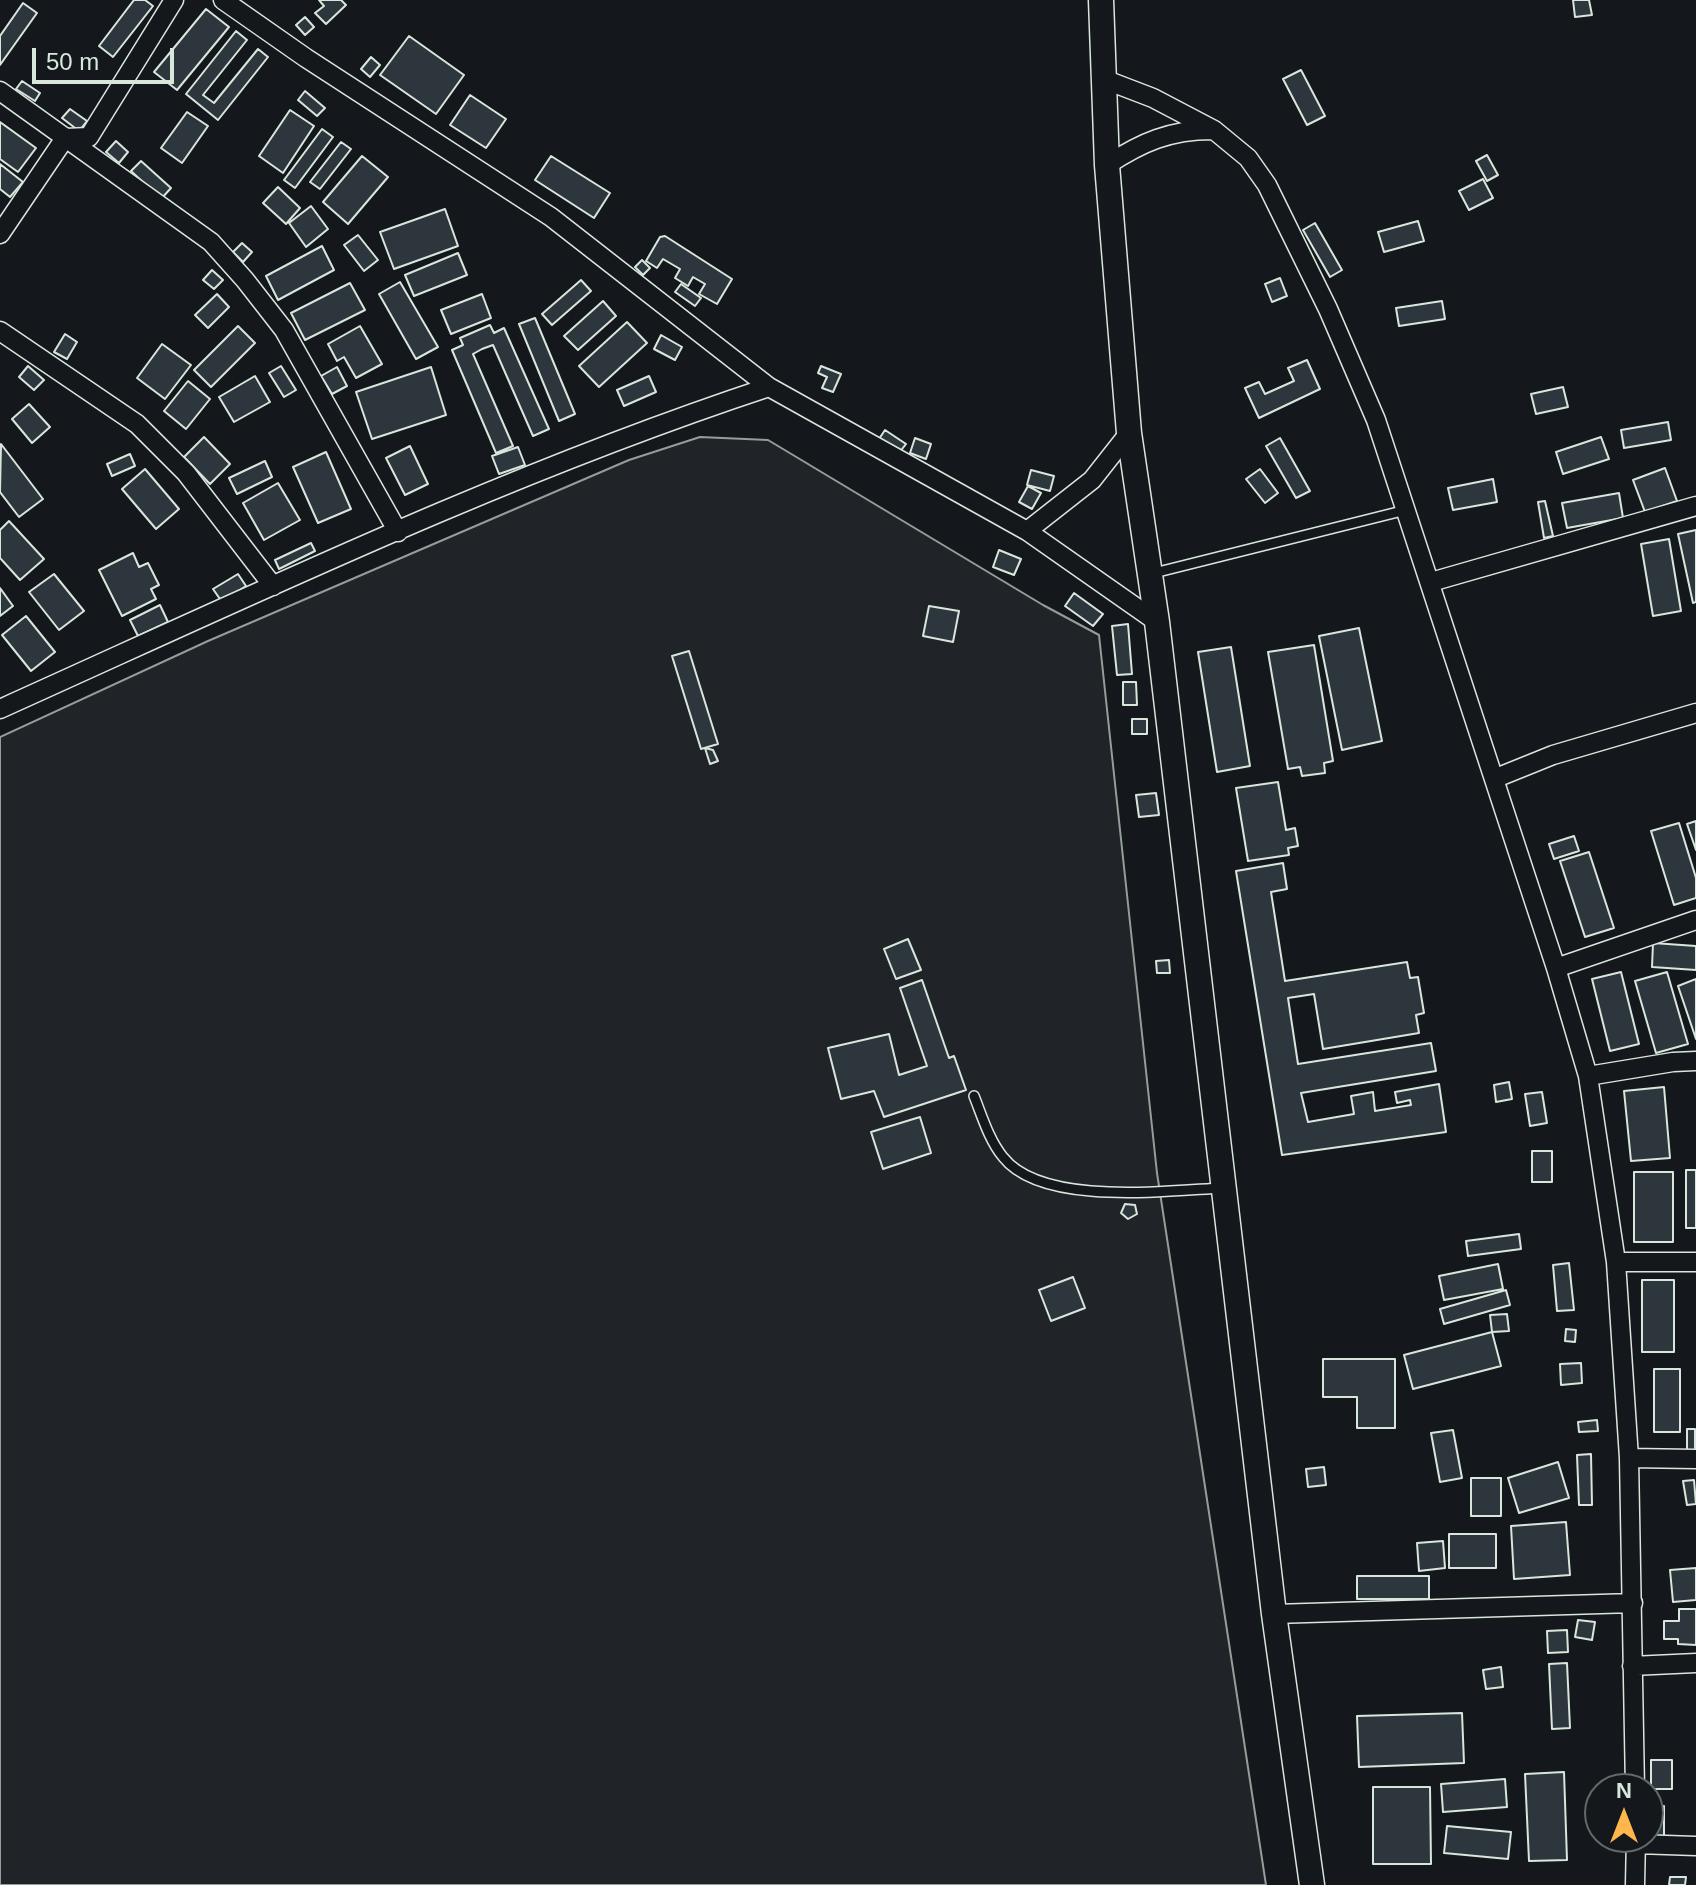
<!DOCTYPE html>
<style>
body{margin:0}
#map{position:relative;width:1696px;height:1885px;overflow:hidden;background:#14181c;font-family:Helvetica,sans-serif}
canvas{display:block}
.north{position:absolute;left:1584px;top:1773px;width:80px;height:80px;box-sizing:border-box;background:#14181c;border:2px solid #626a69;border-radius:50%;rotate:0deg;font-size:22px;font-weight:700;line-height:32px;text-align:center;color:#d8e6dc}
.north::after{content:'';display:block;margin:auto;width:28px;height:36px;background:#ffb74d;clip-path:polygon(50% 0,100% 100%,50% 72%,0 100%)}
.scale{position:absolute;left:32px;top:48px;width:142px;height:36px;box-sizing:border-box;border:4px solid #d8e6dc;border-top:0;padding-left:10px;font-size:24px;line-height:28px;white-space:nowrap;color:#d8e6dc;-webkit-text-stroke:6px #14181c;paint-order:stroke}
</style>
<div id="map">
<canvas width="1696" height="1885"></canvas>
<div class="north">N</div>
<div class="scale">50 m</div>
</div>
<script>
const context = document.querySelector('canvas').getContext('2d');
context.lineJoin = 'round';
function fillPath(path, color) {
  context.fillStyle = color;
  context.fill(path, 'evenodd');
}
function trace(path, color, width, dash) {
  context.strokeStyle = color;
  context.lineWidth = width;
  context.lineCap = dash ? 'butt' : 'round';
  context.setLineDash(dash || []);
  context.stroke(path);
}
const green = new Path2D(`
 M700 437 768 440 1043 605 1099 635 1157 1173 1266 1885H0V737L208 641 629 460Z`);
fillPath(green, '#202428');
trace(green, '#939e99', 2);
const building = new Path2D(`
 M134 0H145L153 6 113 57 99 46Z
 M319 0H341L346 5 326 24 315 13 324 6Z
 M1573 0H1589L1592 15 1575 17Z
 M23 3 37 13 0 65V36Z
 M206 9 229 27 177 90 154 72Z
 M305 17 314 27 305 35 296 25Z
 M236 31 247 40 203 95 214 103 258 49 268 57 218 120 186 94Z
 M409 36 464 75 436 114 380 75Z
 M371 57 380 65 370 77 361 69Z
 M1301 70 1325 116 1307 125 1283 79Z
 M22 81 40 93 35 101 16 89Z
 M305 91 325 108 317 116 298 100Z
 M470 95 506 119 486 148 450 125Z
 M70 109 87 121 79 131 62 118Z
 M290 110 314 126 283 173 259 156Z
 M187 112 208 126 182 163 161 148Z
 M0 122 36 148 18 172 0 159Z
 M322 129 333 137 295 188 284 180Z
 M116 141 128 152 119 163 106 152Z
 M341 142 351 149 320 189 310 182Z
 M1487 155 1498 175 1487 181 1476 161Z
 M362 156 388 177 348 224 323 202Z
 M551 156 610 193 594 218 535 180Z
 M141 161 171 188 161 199 131 171Z
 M0 164 23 182 10 197 0 189Z
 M1483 179 1493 198 1469 210 1459 191Z
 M278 187 300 208 286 224 263 203Z
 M311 206 328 229 306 247 289 223Z
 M445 209 458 246 394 269 380 232Z
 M1418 221 1424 241 1384 252 1378 232Z
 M1315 223 1342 270 1330 277 1303 230Z
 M358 235 378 260 364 271 344 245Z
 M665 236 732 279 717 304 699 294 705 284 693 277 688 286 675 278 680 269 663 259 657 268 646 261 660 237Z
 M242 243 252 252 243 262 233 252Z
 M322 246 334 270 278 300 266 276Z
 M458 253 467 275 414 296 405 275Z
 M642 260 650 268 643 275 635 267Z
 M212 270 223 280 214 289 203 280Z
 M1280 278 1287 296 1272 302 1265 284Z
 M581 280 591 291 552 325 542 314Z
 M400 282 438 347 416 359 379 294Z
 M350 283 365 310 305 340 291 313Z
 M681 284 701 298 695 306 675 292Z
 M217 294 229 307 208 328 195 315Z
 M482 294 491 318 451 334 441 310Z
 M603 301 616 316 578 350 564 336Z
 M1442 301 1445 319 1399 326 1396 308Z
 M535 318 575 414 559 421 519 324Z
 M627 322 647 343 599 387 579 366Z
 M490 325 494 333 504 328 549 429 533 436 493 345 482 349 473 354 513 446 496 453 452 350 463 345 460 338Z
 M238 326 255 343 211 387 194 370Z
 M360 326 382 364 356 378 344 357 337 361 328 344Z
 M65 334 77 342 67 359 54 352Z
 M661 335 682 347 675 360 654 349Z
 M162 344 191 365 165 399 137 378Z
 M1307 360 1320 389 1259 418 1245 388 1259 382 1265 394 1294 381 1288 368Z
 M28 366 44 380 34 390 19 377Z
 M281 366 296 390 284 397 269 373Z
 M821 366 841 374 833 392 822 388 827 377 818 373Z
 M337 367 347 386 332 394 321 376Z
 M431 367 446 415 372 439 356 392Z
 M255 376 270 402 234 422 219 397Z
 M649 376 656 392 624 406 617 390Z
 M188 381 210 399 186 429 164 411Z
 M1563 387 1568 407 1536 414 1531 394Z
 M29 404 50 427 32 443 12 419Z
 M1668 422 1671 440 1624 448 1621 430Z
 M885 430 906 444 899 453 879 439Z
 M204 437 230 464 210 484 184 457Z
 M1601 437 1609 459 1563 474 1556 452Z
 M915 438 931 444 926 459 910 453Z
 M1280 438 1310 491 1296 498 1266 446Z
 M1 444 43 499 19 517 0 492Z
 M410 446 428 484 405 495 386 458Z
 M518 447 525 465 499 474 492 456Z
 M326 452 351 509 318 523 293 467Z
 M130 454 135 466 112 476 107 464Z
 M265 461 272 477 237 494 229 478Z
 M1665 468 1677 501 1645 512 1633 480Z
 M145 469 179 509 156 529 122 489Z
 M1260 469 1278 493 1265 503 1246 479Z
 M1031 470 1054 476 1050 491 1027 485Z
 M1493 479 1497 502 1453 510 1448 488Z
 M278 483 300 520 264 540 243 503Z
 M1028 486 1041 493 1032 509 1019 502Z
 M1619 493 1623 518 1567 528 1562 503Z
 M1545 501 1553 536 1544 538 1538 502Z
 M9 521 44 559 20 580 0 558V530Z
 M1696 530V602L1693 603 1678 534Z
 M1669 539 1681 611 1653 616 1641 544Z
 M311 543 315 551 279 569 275 560Z
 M999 550 1021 559 1014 575 993 567Z
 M133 553 139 567 148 563 159 585 151 589 156 599 122 616 99 570Z
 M54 574 84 611 59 630 29 592Z
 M238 574 246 586 222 602 213 589Z
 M0 588 13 606 0 616Z
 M1074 593 1103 614 1093 626 1065 606Z
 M160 605 168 622 138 636 130 620Z
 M929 606 959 611 953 642 923 636Z
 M26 616 55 652 31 671 2 635Z
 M1128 624 1132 674 1117 675 1112 626Z
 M1359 628 1382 741 1342 750 1319 636Z
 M1314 645 1333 761 1324 763 1325 773 1302 776 1300 767 1288 769 1268 652Z
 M1231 647 1250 766 1217 772 1198 652Z
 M689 651 718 744 701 749 672 656Z
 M1123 682H1136L1137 705H1123Z
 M1132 719H1147V734H1132Z
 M705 748 713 750 718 761 710 764Z
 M1278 782 1286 830 1295 828 1298 846 1288 848 1289 855 1248 861 1236 788Z
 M1156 793 1159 815 1139 817 1136 795Z
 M1696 821V850L1687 824Z
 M1679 823 1696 878V898L1674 905 1651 831Z
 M1574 836 1579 851 1554 859 1549 844Z
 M1589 852 1614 928 1585 937 1560 861Z
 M1283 863 1287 889 1271 892 1285 981 1407 962 1410 978 1418 977 1424 1013 1416 1015 1419 1033 1323 1049 1314 994 1288 998 1298 1064 1431 1043 1436 1071 1301 1093 1308 1122 1354 1114 1351 1096 1373 1092 1375 1111 1411 1105 1410 1100 1397 1103 1395 1092 1439 1084 1446 1132 1282 1155 1236 871Z
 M908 939 921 970 896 979 884 949Z
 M1653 943 1696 946V970L1652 967Z
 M1169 960 1170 973H1157L1156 961Z
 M1621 972 1639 1044 1610 1051 1592 979Z
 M1667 972 1688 1044 1656 1053 1635 981Z
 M1696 979V1039L1678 986Z
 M922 980 949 1058 954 1056 966 1090 884 1117 874 1091 841 1099 828 1048 889 1034 899 1075 927 1066 900 988Z
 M1509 1082 1512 1099 1496 1102 1494 1085Z
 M1664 1087 1670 1158 1631 1161 1624 1091Z
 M1542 1092 1547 1123 1530 1126 1525 1094Z
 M920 1117 931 1153 883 1169 871 1132Z
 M1532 1151H1552V1182H1532Z
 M1686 1170H1696V1228H1686Z
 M1634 1172H1673V1242H1634Z
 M1125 1204 1135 1205 1137 1214 1128 1219 1121 1213Z
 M1519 1234 1521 1249 1468 1256 1466 1241Z
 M1569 1263 1574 1310 1557 1311 1553 1265Z
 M1498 1264 1503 1289 1444 1300 1439 1276Z
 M1073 1277 1085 1308 1051 1321 1039 1290Z
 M1642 1280H1674V1352H1642Z
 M1506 1290 1510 1305 1444 1324 1440 1309Z
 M1507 1314 1509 1331 1492 1332 1490 1315Z
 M1566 1329 1576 1330 1575 1342 1565 1341Z
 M1492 1332 1501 1366 1413 1389 1404 1355Z
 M1323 1359H1395V1428H1357V1397H1323Z
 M1581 1363 1582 1383 1561 1385 1560 1364Z
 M1654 1369H1680V1432H1654Z
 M1597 1420 1598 1431 1579 1432 1578 1422Z
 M1687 1429H1695V1450H1687Z
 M1453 1430 1462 1478 1440 1482 1431 1433Z
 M1591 1454 1592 1505H1579L1577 1455Z
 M1558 1462 1569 1498 1519 1513 1508 1478Z
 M1324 1467 1326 1485 1308 1487 1306 1469Z
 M1471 1478H1501V1516H1471Z
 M1694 1480 1696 1504 1687 1505 1683 1481Z
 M1566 1522 1570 1575 1514 1579 1511 1526Z
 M1449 1534H1496V1568H1449Z
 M1443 1541 1445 1568 1419 1571 1417 1543Z
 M1696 1568V1600L1673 1602 1670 1570Z
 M1357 1576H1429V1599H1357Z
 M1679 1609H1696V1645L1678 1644V1639H1664V1621H1679Z
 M1578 1620 1595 1622 1592 1640 1575 1637Z
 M1567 1630 1568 1652 1548 1653 1547 1631Z
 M1567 1663 1570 1728 1552 1729 1549 1664Z
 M1501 1667 1503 1687 1486 1689 1483 1670Z
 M1462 1713 1464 1763 1359 1767 1357 1716Z
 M1651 1760H1672V1789H1651Z
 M1564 1772 1567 1860 1529 1861 1525 1774Z
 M1505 1779 1507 1807 1443 1812 1441 1784Z
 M1373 1787H1430L1431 1864H1373Z
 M1648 1806H1664V1838L1648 1837Z
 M1447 1826 1511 1832 1508 1859 1444 1853Z
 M1670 1877H1686L1685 1885H1669Z`);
fillPath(building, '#2c363c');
trace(building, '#d8e6dc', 2);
const lane = new Path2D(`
 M1150 574 1406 510
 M974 1096C982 1116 989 1140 1003 1157 1041 1206 1165 1191 1221 1188`);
const street = new Path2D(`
 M223 0 306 58 551 217 769 387 1027 531 1157 622
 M1106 80 1153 98 1214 130 1248 158 1267 185 1328 309 1376 420 1556 968 1588 1076 1616 1262 1629 1458 1635 1789
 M0 91 211 242 245 280 284 330 398 532
 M1107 165C1142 142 1170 130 1212 130
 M0 234 65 138 89 137 174 0
 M0 331 137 424 186 473 273 586
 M1027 531 1092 480 1129 433
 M1431 582 1696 506
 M0 709C253 595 505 474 769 387
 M1496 778 1553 755 1696 713
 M1556 968 1696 920
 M1588 1076 1673 1062 1696 1061
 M1616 1262H1696
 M1629 1458 1696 1459
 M1274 1614 1633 1603
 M1632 1666 1696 1663
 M1636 1844 1696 1846
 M1635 1885 1636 1837`);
const secondary = new Path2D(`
 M1101 0 1107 165 1129 433 1157 622 1274 1614 1312 1885`);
trace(lane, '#d8e6dc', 12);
trace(street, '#d8e6dc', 21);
trace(secondary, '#d8e6dc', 27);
trace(lane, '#14181c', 9);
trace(street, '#14181c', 18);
trace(secondary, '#14181c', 24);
</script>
